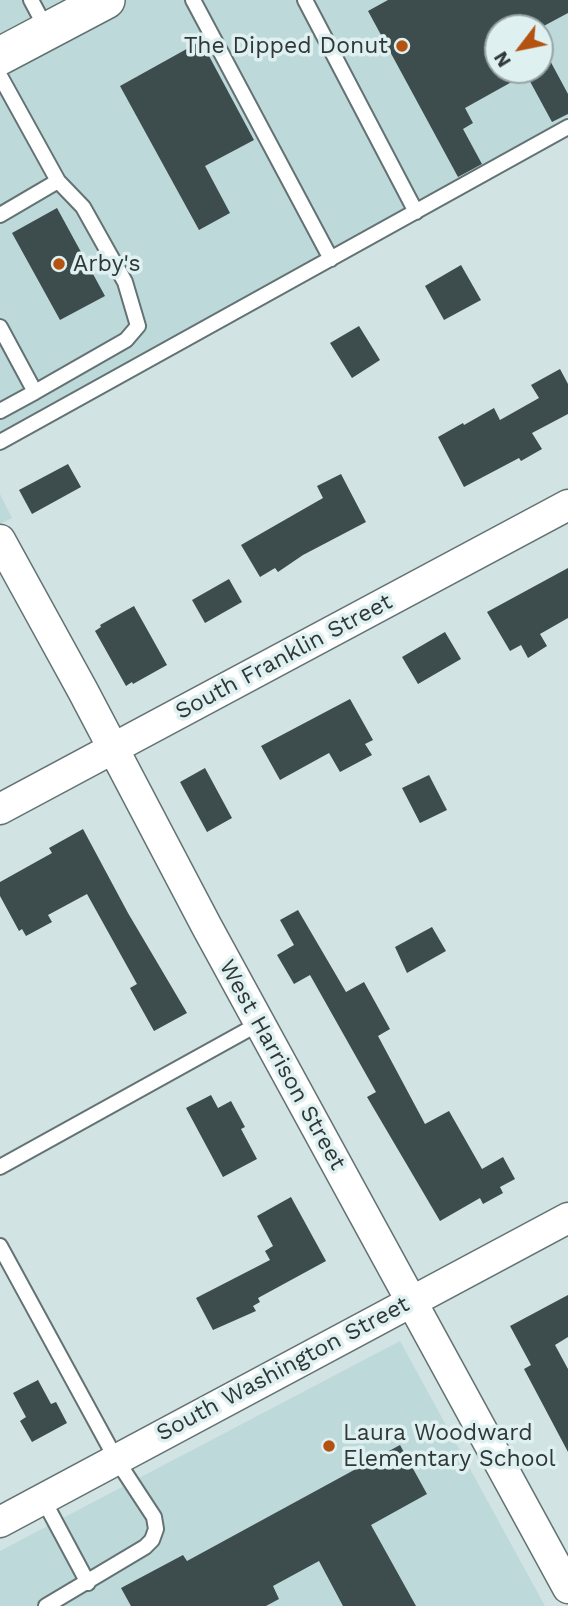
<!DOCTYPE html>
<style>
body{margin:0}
#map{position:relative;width:568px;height:1606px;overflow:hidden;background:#d2e3e4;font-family:"Work Sans",sans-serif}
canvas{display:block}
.north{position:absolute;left:484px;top:14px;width:70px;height:70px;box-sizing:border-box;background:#dff0f1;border:2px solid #99a6a7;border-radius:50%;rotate:238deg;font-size:19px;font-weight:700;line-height:28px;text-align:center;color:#303738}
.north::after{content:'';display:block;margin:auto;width:24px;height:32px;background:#b35211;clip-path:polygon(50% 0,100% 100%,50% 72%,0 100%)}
</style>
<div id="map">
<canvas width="568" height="1606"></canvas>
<div class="north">N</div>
</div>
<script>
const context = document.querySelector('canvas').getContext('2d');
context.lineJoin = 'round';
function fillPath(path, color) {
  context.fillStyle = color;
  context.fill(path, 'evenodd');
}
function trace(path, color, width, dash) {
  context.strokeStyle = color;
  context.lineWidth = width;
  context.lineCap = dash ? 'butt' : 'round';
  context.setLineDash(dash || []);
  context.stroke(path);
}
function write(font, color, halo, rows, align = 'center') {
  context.font = font + ' "Work Sans",sans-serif';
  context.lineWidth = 7;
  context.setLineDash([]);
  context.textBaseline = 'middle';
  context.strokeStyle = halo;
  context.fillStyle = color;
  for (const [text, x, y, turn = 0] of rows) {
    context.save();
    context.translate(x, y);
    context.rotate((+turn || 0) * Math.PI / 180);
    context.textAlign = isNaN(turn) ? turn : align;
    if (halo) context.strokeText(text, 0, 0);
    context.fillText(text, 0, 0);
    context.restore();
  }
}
fillPath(new Path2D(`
 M0 0H568V137L0 443ZM498 28H540V70H498Z
 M0 494 12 518 0 524Z
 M400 1341 545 1606H0V1551Z`), '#bed9da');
fillPath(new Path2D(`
 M388 0H568V13L540 28H498V70H540V42L568 94V114L552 122 526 74 465 108 473 123 463 129 482 164 458 177 368 11Z
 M201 41 254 140 205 166 230 213 199 230 120 86Z
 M57 208 105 296 60 320 12 233Z
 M461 265 481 300 444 320 425 286Z
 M359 326 380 360 352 378 330 343Z
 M560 369 568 384V414L532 433 542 449 521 461 519 458 464 487 438 437 463 423 464 425 494 408 500 420 539 398 531 385Z
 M68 464 81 487 32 514 19 490Z
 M341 474 366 522 303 555 278 572 275 568 260 577 241 545 323 498 317 486Z
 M568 568V618L540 634 547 646 528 658 521 645 510 651 487 612Z
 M229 579 242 602 205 623 192 600Z
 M134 606 167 665 133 684 132 682 126 686 95 631 101 627 100 625Z
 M445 632 461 659 418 684 402 657Z
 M350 699 373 740 365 744 372 755 340 772 329 753 280 780 261 746Z
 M205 768 232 818 207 832 180 782Z
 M429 775 447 810 420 823 402 788Z
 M83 829 128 913 187 1013 154 1031 130 988 137 984 87 894 48 915 52 922 26 936 22 929 19 931 0 896V882L52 853 49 848Z
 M298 910 346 992 364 982 390 1029 378 1036 425 1124 449 1111 482 1169 503 1157 515 1179 500 1187 503 1193 483 1204 480 1198 440 1221 367 1097 376 1092 310 975 294 984 277 955 294 945 280 920Z
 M432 927 446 951 407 973 395 947Z
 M211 1095 218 1108 231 1101 245 1127 241 1129 257 1159 223 1177 186 1108Z
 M291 1197 326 1261 258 1298 260 1302 253 1306 256 1311 213 1330 196 1298 270 1260 265 1251 273 1246 257 1216Z
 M568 1295V1337L555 1345 568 1369V1452L524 1369 531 1365 510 1326Z
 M38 1380 51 1404 56 1402 67 1423 32 1442 20 1421 26 1417 13 1393Z
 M400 1445 427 1494 371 1525 416 1606H343L319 1561 273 1586 279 1599 266 1606H131L121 1588 183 1555 187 1561Z`), '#3d4c4d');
const service = new Path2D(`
 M31 0 47 30
 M193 0 331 259
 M305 0 416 212
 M0 76 58 181 0 215
 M0 327 35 392 0 411
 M35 392 126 340 138 326 125 282 83 207 58 181
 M0 442 568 127
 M0 1167 260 1023
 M0 1246 116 1459 154 1517 156 1529 152 1540 145 1547 46 1606
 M43 1499 88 1583`);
const minor = new Path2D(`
 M0 540 83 691 207 927 568 1588
 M0 809 568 505
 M0 1522 568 1218`);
const tertiary = new Path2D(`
 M0 56 106 0`);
trace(service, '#637273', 18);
trace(minor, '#637273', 33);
trace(tertiary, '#637273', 40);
trace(service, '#fff', 14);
trace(minor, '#fff', 30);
trace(tertiary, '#fff', 37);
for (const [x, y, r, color] of [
 [402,46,7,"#b35211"],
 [59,264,7,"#b35211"],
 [329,1446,7,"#b35211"]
]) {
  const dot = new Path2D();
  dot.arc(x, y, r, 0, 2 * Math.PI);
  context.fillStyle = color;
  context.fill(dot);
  trace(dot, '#dff0f1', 2.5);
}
write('23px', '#303738', '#dff0f1', [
 ["The Dipped Donut",388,46,"right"],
 ["Arby's",73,264],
 ["Laura Woodward",343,1433],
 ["Elementary School",343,1459]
], 'left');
write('23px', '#303738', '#dff0f1', [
 ["South Franklin Street",284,657,-28],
 ["West Harrison Street",282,1065,61],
 ["South Washington Street",283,1369,-28]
]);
</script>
